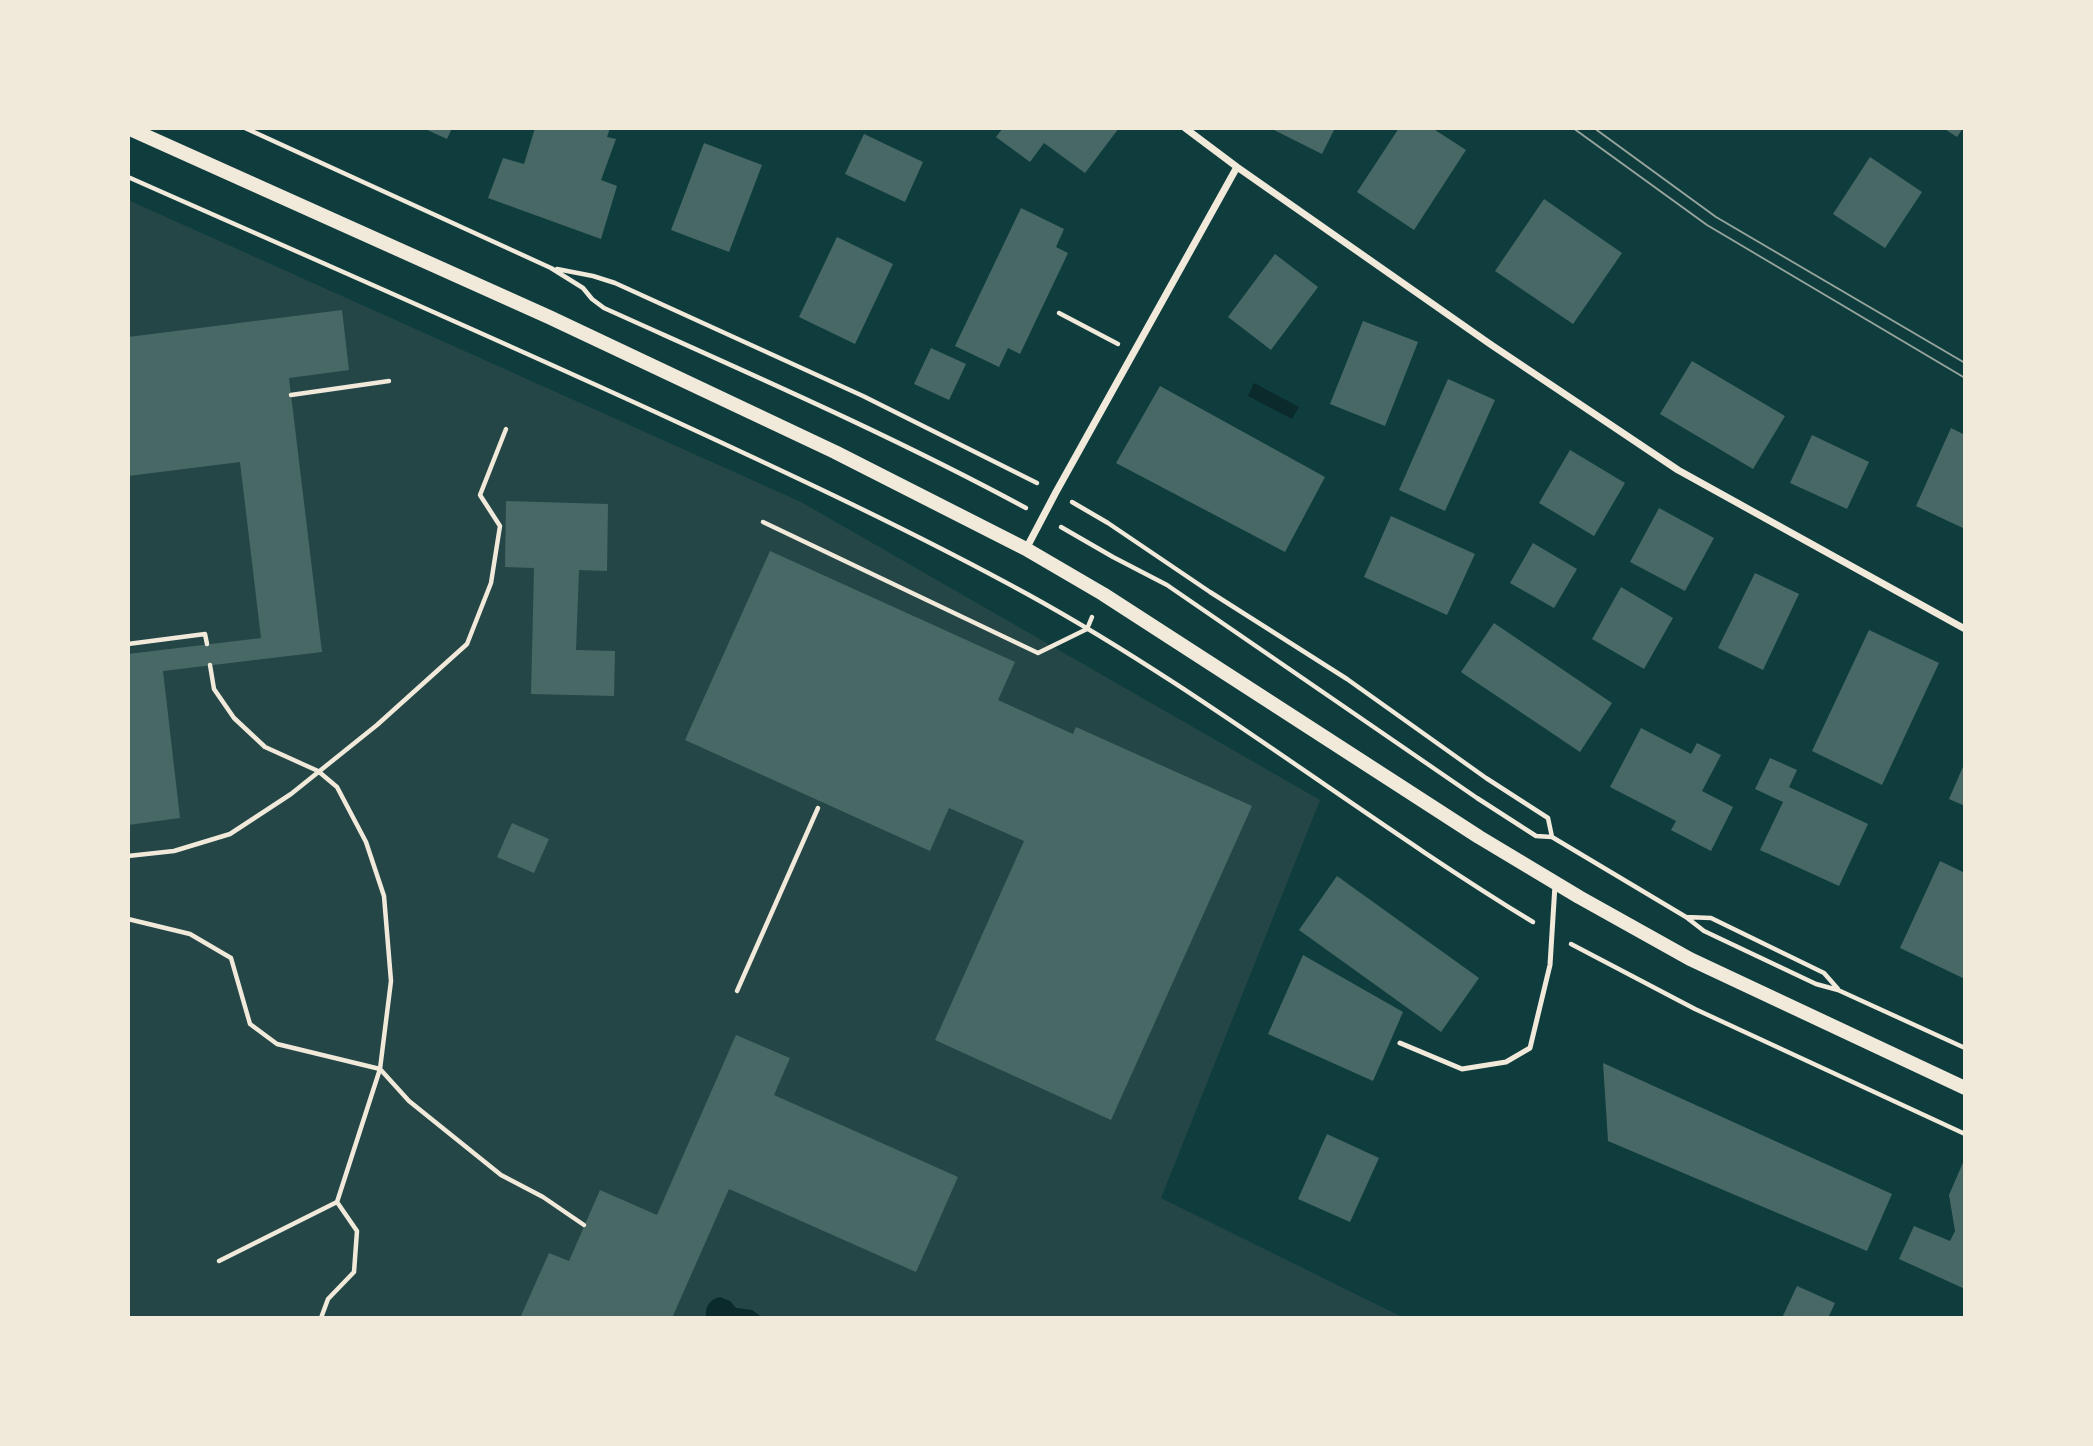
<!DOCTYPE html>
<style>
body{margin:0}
#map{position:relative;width:2093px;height:1446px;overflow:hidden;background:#0f3d3e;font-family:Manrope,sans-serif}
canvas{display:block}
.frame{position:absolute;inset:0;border:130px solid #f1e9da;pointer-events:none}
</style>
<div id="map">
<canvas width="2093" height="1446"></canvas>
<div class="frame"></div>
</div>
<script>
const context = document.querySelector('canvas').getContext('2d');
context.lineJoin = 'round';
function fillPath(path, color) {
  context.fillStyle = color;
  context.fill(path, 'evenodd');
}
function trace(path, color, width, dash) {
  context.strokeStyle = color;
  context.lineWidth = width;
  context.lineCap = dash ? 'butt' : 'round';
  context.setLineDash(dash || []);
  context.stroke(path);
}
fillPath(new Path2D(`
 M128 200 801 502 1320 800 1161 1198 1404 1318H128Z`), '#244646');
fillPath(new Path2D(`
 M1254 383 1299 407 1292 419 1248 396Z
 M720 1297 730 1301 736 1308 752 1310 763 1318H706C705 1306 709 1300 720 1297Z`), '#0a2a2b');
fillPath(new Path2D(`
 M423 128H452L447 139Z
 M535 128H610L607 137 616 139 601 180 617 186 601 239 488 198 503 158 524 164Z
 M1003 128H1119L1085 173 1044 143 1030 162 996 137Z
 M1270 128H1335L1322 154Z
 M1399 128H1432L1466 150 1414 230 1357 192Z
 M1943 128H1963L1957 137Z
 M864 134 923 162 905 202 845 174Z
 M704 143 762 165 729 252 671 230Z
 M1870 157 1922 192 1885 248 1833 214Z
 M1544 199 1622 253 1573 324 1495 271Z
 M1021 208 1064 229 1056 247 1068 253 1020 354 1008 348 999 367 955 346Z
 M837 237 893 264 855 344 799 317Z
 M1275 254 1318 287 1271 350 1228 317Z
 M342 310 349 370 289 378 322 652 163 671 180 818 128 825V654L261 638 240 462 128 476V337Z
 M1363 321 1418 342 1385 426 1330 404Z
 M931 348 966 364 949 400 914 384Z
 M1692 361 1785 416 1753 469 1660 414Z
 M1448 379 1495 400 1445 511 1399 490Z
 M1160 386 1325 477 1285 552 1116 463Z
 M1951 428 1965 435V529L1916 506Z
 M1812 435 1869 462 1847 509 1790 483Z
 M1570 450 1625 483 1594 536 1539 503Z
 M506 501 608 504 607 571 579 570 576 650 615 651 614 696 531 694 534 568 505 567Z
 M1659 508 1714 538 1685 591 1630 562Z
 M1391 516 1475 554 1447 615 1364 577Z
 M1533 543 1577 569 1554 608 1510 583Z
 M770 551 1015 662 998 700 1073 734 1076 727 1252 806 1111 1120 935 1040 1024 841 949 808 930 851 685 740Z
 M1755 573 1799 594 1763 670 1718 648Z
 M1621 587 1673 618 1644 669 1592 639Z
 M1494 623 1612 703 1580 752 1461 672Z
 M1869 630 1939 663 1882 785 1812 751Z
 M1641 728 1691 754 1697 743 1721 755 1702 791 1733 807 1711 851 1671 830 1676 821 1610 787Z
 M1770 758 1797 770 1789 787 1868 824 1839 886 1760 850 1783 802 1755 789Z
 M1965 762V806L1949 799Z
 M512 823 549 839 534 873 497 857Z
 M1940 861 1965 873V979L1900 948Z
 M1337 876 1479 978 1441 1032 1299 930Z
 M1303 955 1403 1012 1373 1081 1268 1034Z
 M736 1035 790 1058 774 1095 958 1177 916 1272 729 1189 672 1318H520L549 1253 569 1261 600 1190 657 1215Z
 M1603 1063 1892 1194 1867 1251 1608 1141Z
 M1327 1134 1379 1158 1350 1222 1298 1199Z
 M1965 1158V1289L1899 1259 1914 1226 1950 1241 1955 1231 1949 1195Z
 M1797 1286 1835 1303 1828 1318H1782Z`), '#486865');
trace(new Path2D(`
 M245 128 551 268 583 288 592 299 604 308C746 372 889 434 1026 508
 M128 177C311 258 495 338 677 422 796 477 914 532 1029 595 1205 692 1362 818 1533 922
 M557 269 593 276 615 283 863 396 1037 483
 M1059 313 1118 344
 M291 395 389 381
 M1072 502 1108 523 1210 592 1347 679 1486 778 1548 818 1552 837
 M763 522 1038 653 1087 629 1092 617
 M1061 527 1113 557 1167 585 1477 798 1536 836 1552 837 1686 917 1704 931 1816 984 1838 990 1965 1048
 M128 644 205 634 207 644
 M210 665 214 689 234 718 265 747 318 771 337 787 366 842 384 896 391 981 380 1069 337 1202 357 1231 354 1272 328 1299 321 1318
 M128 856 174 851 230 834 291 794 377 725 467 644 491 583 500 526 480 495 506 429
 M1686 917 1711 918 1824 973 1838 989
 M128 919 190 934 231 958 250 1024 277 1044 380 1069 409 1101 501 1175 543 1197 584 1225
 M1571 944 1695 1009 1965 1134
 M737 991 818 808
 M219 1261 337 1202`), '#f1e9da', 4.5);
trace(new Path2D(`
 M1400 1043 1462 1069 1506 1062 1530 1048 1550 965 1555 885`), '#f1e9da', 5);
trace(new Path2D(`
 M1185 128 1237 167 1490 344 1678 470 1965 629
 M1026 549 1056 492 1237 167`), '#f1e9da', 7);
trace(new Path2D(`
 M128 128 549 317 835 452 1026 549 1103 594 1479 837 1579 897 1690 959 1965 1088`), '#f1e9da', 14);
trace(new Path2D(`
 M1573 128 1707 225 1965 378
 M1594 128 1716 217 1965 363`), '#97a49c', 2);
</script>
